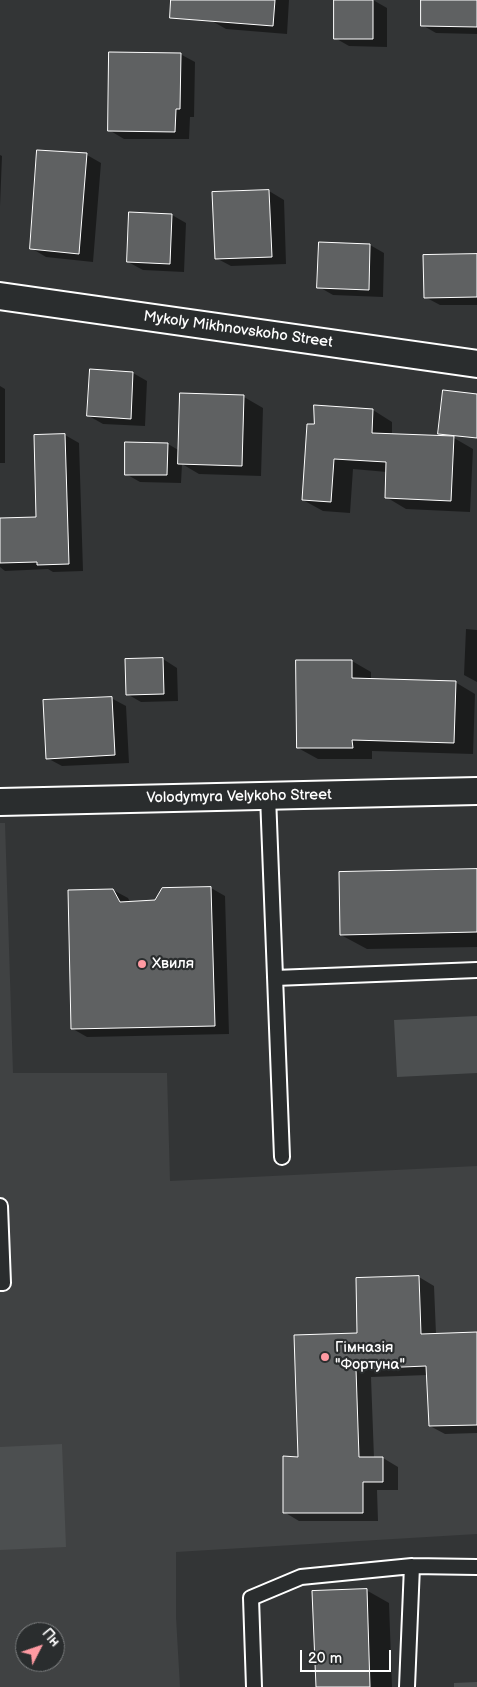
<!DOCTYPE html>
<meta charset="utf-8">
<style>
body{margin:0}
#map{position:relative;width:477px;height:1687px;overflow:hidden;background:#333536;font-family:"Balsamiq Sans",sans-serif}
canvas{display:block}
.north{position:absolute;left:15px;top:1622px;width:50px;height:50px;box-sizing:border-box;background:#2a2d2e;border:1px solid #7f8182;border-radius:50%;rotate:49deg;font-size:14px;font-weight:700;line-height:20px;text-align:center;color:#fff}
.north::after{content:'';display:block;margin:auto;width:18px;height:22px;background:#ff9aa2;clip-path:polygon(50% 0,100% 100%,50% 72%,0 100%)}
.scale{position:absolute;left:300px;top:1650px;width:91px;height:22px;box-sizing:border-box;border:2px solid #fff;border-top:0;padding-left:6px;font-size:15px;line-height:18px;white-space:nowrap;color:#fff;-webkit-text-stroke:4px #2a2d2e;paint-order:stroke}
</style>
<div id="map">
<canvas width="477" height="1687"></canvas>
<div class="north">Пн</div>
<div class="scale">20 m</div>
</div>
<script>
const context = document.querySelector('canvas').getContext('2d');
context.lineJoin = 'round';
function fillPath(path, color) {
  context.fillStyle = color;
  context.fill(path, 'evenodd');
}
function trace(path, color, width, dash) {
  context.strokeStyle = color;
  context.lineWidth = width;
  context.lineCap = dash ? 'butt' : 'round';
  context.setLineDash(dash || []);
  context.stroke(path);
}
function write(font, color, halo, rows, align = 'center') {
  context.font = font + ' "Balsamiq Sans",sans-serif';
  context.lineWidth = 4.5;
  context.setLineDash([]);
  context.textBaseline = 'middle';
  context.strokeStyle = halo;
  context.fillStyle = color;
  for (const [text, x, y, turn = 0] of rows) {
    context.save();
    context.translate(x, y);
    context.rotate((+turn || 0) * Math.PI / 180);
    context.textAlign = isNaN(turn) ? turn : align;
    if (halo) context.strokeText(text, 0, 0);
    context.fillText(text, 0, 0);
    context.restore();
  }
}
fillPath(new Path2D(`
 M0 823H5L13 1073H167L170 1181 477 1166V1534L176 1552V1617L180 1687H0ZM25 1632H55V1662H25Z`), '#404243');
fillPath(new Path2D(`
 M477 1016V1073L397 1077 394 1020Z
 M62 1444 66 1547 0 1550V1447Z
 M477 1682V1687H454V1683Z`), '#4c4f50');
fillPath(new Path2D(`
 M213 0H289L287 34 226 29 212 21Z
 M335 0H373L387 8V47L349 46 335 38Z
 M422 0H477V34L436 33 422 25Z
 M180 54 195 62 194 117H190L189 139H124L109 130Z
 M38 151 87 155 101 163 93 262 46 257 31 248Z
 M0 155 2 156 0 206Z
 M269 191 284 200 286 264 231 266 216 258 214 194Z
 M172 215 186 223 184 272 143 270 128 262Z
 M370 245 384 253 383 297 333 295 319 287Z
 M477 255V305H440L425 297Z
 M133 373 147 381 145 426 103 424 89 416Z
 M0 386 5 389V463H0Z
 M244 397 263 408 261 476 199 474 182 464 181 483 140 482 126 474 168 444 180 451Z
 M315 407 373 410 392 422V435L454 438 473 449 470 512 406 509 386 497 387 472 353 469 350 513 323 511 303 500 315 425Z
 M65 435 79 443 83 571 53 572 48 569 5 571 0 567V520L37 519Z
 M466 629 477 630V682L464 675Z
 M163 659 177 668 178 701 141 702 127 694Z
 M352 661 371 672V680L455 682 475 694 473 754 372 751V759H318L298 748Z
 M111 698 126 706 129 763 62 766 47 758Z
 M477 870V947L367 949 341 935Z
 M211 888 225 896 229 1034 87 1037 73 1029 113 890 128 898 130 902 155 901Z
 M419 1277 434 1286 436 1334 477 1333V1433L445 1434 430 1426 428 1375 371 1377 374 1458H383L398 1467V1490H377L378 1521H299L284 1512 299 1458 359 1334Z
 M366 1590 389 1603 392 1687H317Z`), '#0007');
const building = new Path2D(`
 M171 0H275L273 26 170 18Z
 M334 0H373V39H334Z
 M421 0H477V27L421 26Z
 M109 52 181 53 180 109H176L175 132 108 131Z
 M37 150 87 153 79 254 30 249Z
 M269 190 272 257 215 259 212 192Z
 M129 212 172 214 170 264 127 262Z
 M319 242 370 244 369 290 317 288Z
 M477 254V297L424 298 423 255Z
 M90 369 133 372 131 419 87 416Z
 M443 390 477 394V438L438 434Z
 M180 393 244 395 242 466 178 464Z
 M314 405 373 409 372 433 454 436 451 501 385 498 386 462 334 459 331 502 302 500 307 424H314Z
 M65 434 69 564 37 565V562L0 563V518L36 517 34 435Z
 M125 442 168 443 167 475H125Z
 M163 658 164 694 126 695 125 659Z
 M296 660H352V678L456 681 454 743 352 740 353 748H297Z
 M112 697 115 755 46 759 43 700Z
 M477 869V932L340 935 339 872Z
 M211 887 215 1026 71 1029 68 890 113 889 120 902 155 900 162 888Z
 M419 1276 421 1334 477 1332V1425L429 1426 426 1366 356 1369 359 1457H383V1482H363V1513H283V1456L298 1457 294 1335 357 1333 356 1278Z
 M367 1589 370 1687H316L312 1591Z`);
fillPath(building, '#5f6162');
trace(building, '#fff', 1);
const lane = new Path2D(`
 M268 796 282 1157
 M275 978 477 970
 M0 1206 3 1283H0
 M254 1687 251 1598 301 1577 412 1566 477 1567
 M407 1687 412 1566`);
const street = new Path2D(`
 M0 296 477 364
 M0 802 477 791`);
trace(lane, '#fff', 18);
trace(street, '#fff', 30);
trace(lane, '#2a2d2e', 14);
trace(street, '#2a2d2e', 26);
for (const [x, y, r, color] of [
 [142,964,5,"#ff9aa2"],
 [325,1357,5,"#ff9aa2"]
]) {
  const dot = new Path2D();
  dot.arc(x, y, r, 0, 2 * Math.PI);
  context.fillStyle = color;
  context.fill(dot);
  trace(dot, '#2a2d2e', 2);
}
write('15px', '#fff', '#2a2d2e', [
 ["Mykoly Mikhnovskoho Street",238,330,8],
 ["Volodymyra Velykoho Street",239,797,-1]
]);
write('15px', '#fff', '#2a2d2e', [
 ["Хвиля",152,964],
 ["Гімназія",335,1348],
 ["\"Фортуна\"",335,1365]
], 'left');
</script>
